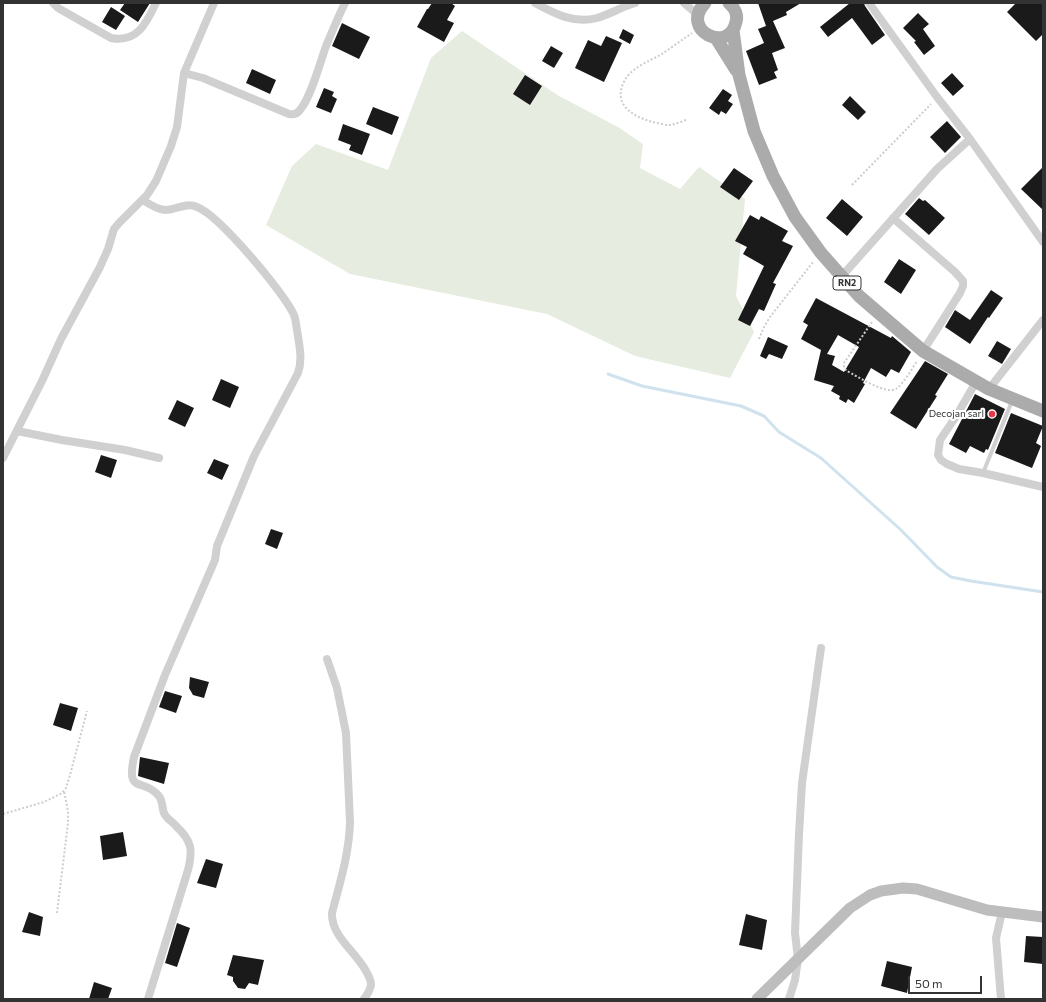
<!DOCTYPE html>
<style>
body{margin:0}
#map{position:relative;width:1046px;height:1002px;overflow:hidden;background:#fff;font-family:Commissioner,sans-serif}
canvas{display:block}
.frame{position:absolute;inset:0;border:4px solid #333;pointer-events:none}
.scale{position:absolute;left:908px;top:976px;width:74px;height:18px;box-sizing:border-box;border:2px solid #333;border-top:0;padding-left:5px;font-size:12px;line-height:14px;white-space:nowrap;color:#333;-webkit-text-stroke:3px #fff;paint-order:stroke}
</style>
<div id="map">
<canvas width="1046" height="1002"></canvas>
<div class="frame"></div>
<div class="scale">50 m</div>
</div>
<script>
const context = document.querySelector('canvas').getContext('2d');
context.lineJoin = 'round';
function fillPath(path, color) {
  context.fillStyle = color;
  context.fill(path, 'evenodd');
}
function trace(path, color, width, dash) {
  context.strokeStyle = color;
  context.lineWidth = width;
  context.lineCap = dash ? 'butt' : 'round';
  context.setLineDash(dash || []);
  context.stroke(path);
}
function write(font, color, halo, rows, align = 'center') {
  context.font = font + ' Commissioner,sans-serif';
  context.lineWidth = 4;
  context.setLineDash([]);
  context.textBaseline = 'middle';
  context.strokeStyle = halo;
  context.fillStyle = color;
  for (const [text, x, y, turn = 0] of rows) {
    context.save();
    context.translate(x, y);
    context.rotate((+turn || 0) * Math.PI / 180);
    context.textAlign = isNaN(turn) ? turn : align;
    if (halo) context.strokeText(text, 0, 0);
    context.fillText(text, 0, 0);
    context.restore();
  }
}
fillPath(new Path2D(`
 M462 31 559 96 618 127 643 144 640 168 680 189 699 167 745 199 736 296 754 332 730 378 635 356 547 314 350 274 266 225 292 166 316 144 388 170 431 58Z`), '#e6ecdf');
trace(new Path2D(`
 M608 374 642 386 741 406 764 416 779 432 821 458 901 530 937 567 951 577 971 581 1043 592`), '#cfe2ee', 3);
fillPath(new Path2D(`
 M125 3H150L138 22 120 10Z
 M432 3H451L455 6 447 20 454 23 444 42 417 27 427 9H428Z
 M758 3H801L786 12 787 15 773 21 785 48 772 53 778 70 774 72 777 78 759 85 746 51 764 43 758 29 766 26Z
 M850 3H864L865 6 885 35 872 45 852 18 828 37 820 27Z
 M1016 3H1043V34L1036 41 1007 12Z
 M111 7 125 16 116 30 102 22Z
 M918 13 929 24 923 29 935 46 924 55 914 42 916 41 903 28Z
 M342 23 370 37 359 59 332 46Z
 M623 29 634 35 630 44 619 38Z
 M606 36 622 43 604 82 575 68 588 40 601 46Z
 M551 46 563 53 554 68 542 61Z
 M252 69 276 80 270 94 246 83Z
 M952 73 964 86 953 96 941 83Z
 M525 75 542 86 530 105 513 94Z
 M324 88 334 92 332 96 337 99 331 113 316 107Z
 M723 89 732 95 728 101 733 104 726 114 721 111 719 115 709 108Z
 M850 96 866 112 858 120 842 105Z
 M373 107 399 117 392 135 366 124Z
 M947 121 961 137 945 153 930 137Z
 M343 124 370 134 362 155 349 150 351 145 338 140Z
 M1043 167V210L1021 189Z
 M734 168 753 181 739 200 720 187Z
 M919 198 923 201 925 200 945 218 929 235 905 214Z
 M842 199 863 217 847 236 826 218Z
 M750 215 759 220 761 216 788 231 782 241 793 246 773 283 776 284 764 311 759 309 750 326 738 320 764 266 743 254 747 247 735 241Z
 M899 259 916 270 901 294 884 282Z
 M991 290 1003 298 989 318 988 317 970 344 945 327 955 310 970 320Z
 M816 298 891 338 892 336 911 352 899 373 891 369 886 377 871 368 863 383 865 384 854 403 848 399 846 403 839 399 840 396 831 391 834 386 814 380 821 350 801 339 808 325 803 322ZM838 335 859 347 844 372 832 365 835 356 827 354Z
 M768 337 788 346 782 359 769 354 766 359 760 356Z
 M997 341 1011 349 1002 364 988 356Z
 M925 361 948 374 935 395 937 396 916 429 890 413Z
 M221 379 239 387 230 408 212 400Z
 M975 394 1005 409 988 450 986 449 984 453 970 446 966 453 949 444Z
 M177 400 194 408 185 427 168 419Z
 M1011 413 1043 426 1036 443 1041 446 1032 468 995 453Z
 M101 455 117 460 111 478 95 472Z
 M214 459 229 465 222 480 207 473Z
 M271 529 283 533 277 549 265 544Z
 M190 677 209 682 204 698 193 695 189 688Z
 M165 691 182 696 176 713 159 707Z
 M60 703 78 708 71 731 53 725Z
 M140 757 169 763 164 784 138 776Z
 M123 832 127 856 103 860 100 836Z
 M206 859 223 864 216 888 197 883Z
 M29 912 43 917 40 936 22 932Z
 M746 914 767 920 762 950 739 945Z
 M177 923 190 928 177 967 165 963Z
 M1026 936 1043 937V964L1024 962Z
 M233 955 264 960 258 985 249 983 245 989 238 988 233 981V977L227 975Z
 M887 961 912 967 907 993 881 986Z
 M94 982 112 988 108 999H89Z`), '#1a1a1a');
trace(new Path2D(`
 M686 120C680 122 674 125 668 125 664 125 658 123 653 122 633 117 611 104 625 80 632 67 650 61 662 54 672 47 682 40 692 33
 M852 185 931 104
 M872 322 844 363V368L847 371C857 376 886 395 896 389 904 383 912 369 917 361
 M759 339 764 327 770 317 813 262
 M3 814 44 802 62 793 66 788 70 775 87 711
 M57 913 68 823V811L64 791`), '#cdcdcd', 2, [2, 2]);
trace(new Path2D(`
 M983 473 1012 401`), '#d0d0d0', 4);
trace(new Path2D(`
 M53 3 58 8 111 38C137 43 146 24 156 3
 M535 3C555 14 574 24 597 18 610 14 622 7 635 3
 M684 3 698 15
 M869 3 937 97 970 139 1043 242
 M184 73 203 78 289 114C294 115 297 114 300 110 311 97 320 63 326 46 332 32 338 17 345 3
 M143 200C149 204 156 209 165 210 176 210 186 202 197 207 219 215 285 294 294 315 296 320 296 325 297 330 299 344 303 359 298 373L254 456 217 546 215 560 165 675 134 757C126 795 142 777 158 795 164 801 161 809 165 815 168 820 173 822 176 826 192 841 193 850 188 870L148 999
 M893 218 955 272 963 281V286L960 293 923 351
 M841 277 937 169 970 139
 M976 382 955 418 940 440 938 455 941 460 947 464 959 469 983 473 1043 487
 M989 389 1043 320
 M17 431 62 440 125 450 159 458
 M3 458 42 381 61 339 100 267 108 249 114 229 119 223 147 195 156 181 171 146 177 127 184 73 214 3
 M327 659 337 688 346 733 350 822C349 855 340 882 332 913 331 936 355 951 366 971 368 975 371 979 371 985 370 990 367 995 364 999
 M789 999 795 980 798 959 795 933 799 834 802 783 821 648
 M1001 999 996 938 1002 912`), '#d0d0d0', 8);
trace(new Path2D(`
 M757 999 850 908 870 895 881 891 903 888 917 889 987 910 1043 917`), '#bdbdbd', 11);
trace(new Path2D(`
 M705 3C679 30 729 55 736 22 738 15 735 8 729 3
 M733 30 739 75 754 131 773 176 795 217 821 253 859 296 923 351 989 389 1043 411
 M716 38 736 70`), '#ababab', 13);
for (const [x, y, r, color] of [
 [992,414,4,"#e63946"]
]) {
  const dot = new Path2D();
  dot.arc(x, y, r, 0, 2 * Math.PI);
  context.fillStyle = color;
  context.fill(dot);
  trace(dot, '#fff', 1.5);
}
for (const [x, y, w] of [
 [847,283,28]
]) {
  const box = new Path2D();
  box.roundRect(x - w / 2, y - 7, w, 14, 3);
  context.fillStyle = '#fff';
  context.fill(box);
  trace(box, '#333', 1);
}
write('bold 9px', '#333', null, [
 ["RN2",847,283]
]);
write('10px', '#333', '#fff', [
 ["Decojan sarl",984,414]
], 'right');
</script>
